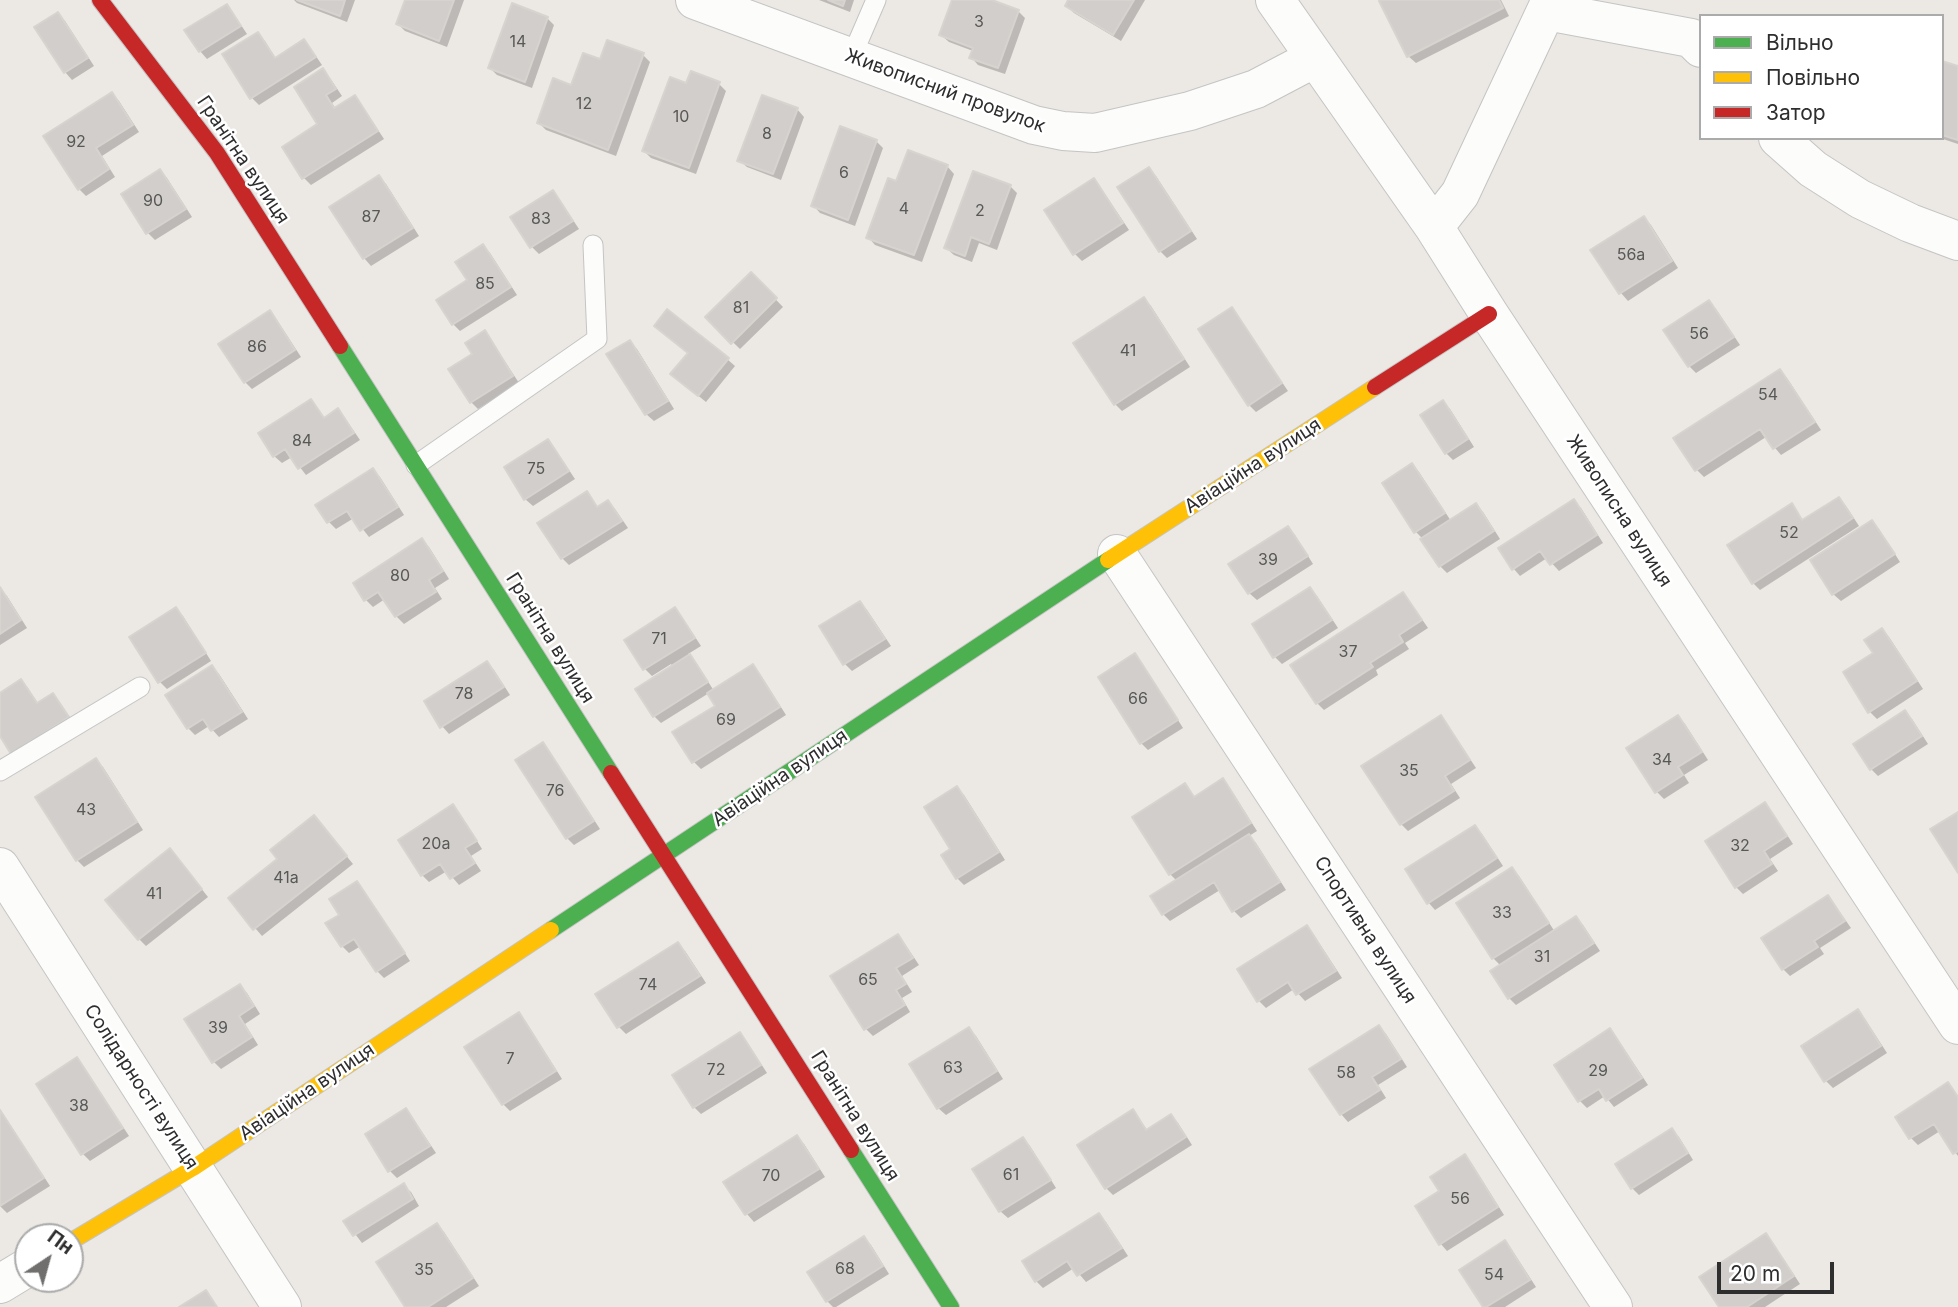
<!DOCTYPE html>
<meta charset="utf-8">
<style>
body{margin:0}
#map{position:relative;width:1958px;height:1307px;overflow:hidden;background:#ece8e4;font-family:Inter,sans-serif}
canvas{display:block}
.legend{position:absolute;left:1699px;top:14px;width:245px;height:126px;box-sizing:border-box;background:#fff;border:2px solid #ababab;margin:0;padding:9px 12px;list-style:none;font-size:21px;color:#2e2e2e}
.legend li{display:flex;align-items:center;gap:14px;height:35px}
.legend b{width:35px;border:2px solid #ababab}
.north{position:absolute;left:14px;top:1223px;width:70px;height:70px;box-sizing:border-box;background:#fff;border:2px solid #ababab;border-radius:50%;rotate:36deg;font-size:19px;font-weight:700;line-height:28px;text-align:center;color:#2e2e2e}
.north::after{content:'';display:block;margin:auto;width:24px;height:32px;background:#706f6e;clip-path:polygon(50% 0,100% 100%,50% 72%,0 100%)}
.scale{position:absolute;left:1717px;top:1262px;width:117px;height:32px;box-sizing:border-box;border:4px solid #2e2e2e;border-top:0;padding-left:9px;font-size:21px;line-height:24px;white-space:nowrap;color:#2e2e2e;-webkit-text-stroke:5px #fff;paint-order:stroke}
</style>
<div id="map">
<canvas width="1958" height="1307"></canvas>
<ul class="legend">
<li><b style="height:9px;background:#4caf50"></b>Вільно</li>
<li><b style="height:9px;background:#ffc107"></b>Повільно</li>
<li><b style="height:9px;background:#c62828"></b>Затор</li>
</ul>
<div class="north">Пн</div>
<div class="scale">20 m</div>
</div>
<script>
const context = document.querySelector('canvas').getContext('2d');
context.lineJoin = 'round';
function fillPath(path, color) {
  context.fillStyle = color;
  context.fill(path, 'evenodd');
}
function trace(path, color, width, dash) {
  context.strokeStyle = color;
  context.lineWidth = width;
  context.lineCap = dash ? 'butt' : 'round';
  context.setLineDash(dash || []);
  context.stroke(path);
}
function write(font, color, halo, rows, align = 'center') {
  context.font = font + ' Inter,sans-serif';
  context.lineWidth = 5;
  context.setLineDash([]);
  context.textBaseline = 'middle';
  context.strokeStyle = halo;
  context.fillStyle = color;
  for (const [text, x, y, turn = 0] of rows) {
    context.save();
    context.translate(x, y);
    context.rotate((+turn || 0) * Math.PI / 180);
    context.textAlign = isNaN(turn) ? turn : align;
    if (halo) context.strokeText(text, 0, 0);
    context.fillText(text, 0, 0);
    context.restore();
  }
}
fillPath(new Path2D(`
 M294 0H355L347 22 297 3Z
 M407 0H464L447 47 405 31 398 24Z
 M819 0H854L850 12Z
 M954 0H987L1018 11 1025 18 1005 74 978 65 971 57 973 51 949 42 941 35Z
 M1070 0H1145L1121 41 1074 13 1067 6Z
 M1385 0H1501L1509 16 1416 63 1408 56Z
 M226 6 233 13 247 34 207 59 200 51Z
 M58 14 65 21 94 66 72 80 65 72 37 28Z
 M547 18 554 25 532 88 497 75 490 68Z
 M257 34 265 41 276 59 304 41 311 49 322 65 259 105 252 98Z
 M643 55 650 62 616 156 546 130 539 123 572 87 602 61Z
 M1943 63 1958 68V144L1940 138H1942Z
 M323 70 330 78 342 96 332 103 336 109 354 97 361 104 384 139 311 185 304 178 320 125Z
 M719 84 726 91 696 174 651 158 644 151 687 85Z
 M112 94 119 101 139 132 102 156 115 177 86 196 79 189Z
 M797 109 804 117 781 180 747 167 739 160Z
 M876 141 883 148 855 226 820 213 813 205Z
 M947 166 954 174 922 262 875 245 868 237 897 183Z
 M1148 169 1156 176 1197 239 1167 258 1160 251Z
 M160 171 167 178 192 217 155 240 148 233 123 194Z
 M379 177 386 184 419 236 371 266 364 258 331 207Z
 M1093 180 1101 188 1129 230 1082 261 1075 254 1046 211Z
 M1010 186 1017 193 997 250 979 243 972 262 954 255 946 248Z
 M552 192 559 199 579 229 539 254 532 247 512 217Z
 M1644 218 1651 225 1678 268 1628 301 1621 293 1593 251Z
 M483 246 490 253 517 295 460 331 453 324Z
 M751 274 783 307 740 349 707 317Z
 M1144 299 1151 306 1190 367 1122 411 1115 404Z
 M1709 302 1716 309 1740 345 1696 373 1689 366Z
 M1231 310 1238 317 1288 391 1256 412 1249 405Z
 M270 312 277 320 301 357 252 389 245 382Z
 M484 332 491 340 519 383 478 409 471 402Z
 M629 342 637 349 674 409 654 421 646 414 609 355Z
 M727 359 735 366 706 402 680 381Z
 M1780 371 1787 378 1821 430 1781 455 1766 437 1704 477 1697 470 1676 438Z
 M311 401 325 419 338 410 345 418 360 440 306 475 292 457 282 463 274 456 260 434Z
 M1443 402 1450 409 1474 447 1453 460 1446 453Z
 M548 441 555 449 575 479 533 506 525 499Z
 M1412 465 1419 472 1451 521 1476 505 1483 512 1500 539 1447 573 1440 566 1423 539 1416 532Z
 M372 470 380 477 404 515 369 537 354 518 336 529 329 522 318 505Z
 M587 494 599 508 608 502 615 509 628 528 569 565 562 558Z
 M1839 499 1846 506 1859 526 1760 590 1753 583 1791 506 1804 521Z
 M1574 501 1581 508 1603 543 1559 571 1547 558 1520 576 1513 568Z
 M1872 522 1879 529 1900 562 1841 601 1833 594Z
 M1288 528 1295 535 1313 564 1257 600 1249 593 1231 565Z
 M422 540 429 547 449 579 435 588 442 599 404 624 396 616 385 599 373 607 366 600Z
 M1310 589 1317 596 1338 628 1282 664 1275 657Z
 M0 590 7 596 27 628 0 645Z
 M1403 594 1410 602 1428 628 1405 643 1409 649 1376 670 1378 675 1324 710 1317 703Z
 M860 603 867 610 891 646 852 671 845 664Z
 M176 609 183 616 211 661 167 689 160 682 131 638Z
 M675 609 682 617 701 646 688 654 697 664 714 691 752 666 760 674 786 715 701 769 694 762 717 706 709 693 661 723 654 716 673 667 671 664 652 676 645 669 627 640Z
 M1882 630 1889 637 1923 689 1877 719 1870 712 1875 654Z
 M1135 656 1142 663 1183 728 1148 750 1141 743Z
 M486 663 494 670 510 695 449 734 442 726Z
 M212 667 219 674 248 719 219 737 209 726 195 735 188 728Z
 M21 681 28 688 39 705 53 696 60 703 75 725 13 753 0 733V695Z
 M1905 712 1912 719 1928 744 1878 776 1871 769Z
 M1440 717 1447 724 1476 768 1451 784 1460 798 1408 831 1401 824Z
 M1678 717 1685 724 1708 760 1684 775 1689 783 1664 799 1657 792Z
 M543 744 550 752 600 829 574 845 567 838Z
 M95 760 103 767 143 830 84 867 77 860Z
 M1223 781 1230 788 1257 831 1249 836 1256 843 1286 890 1241 918 1234 911 1220 890 1170 921 1163 914 1177 881 1170 874 1185 786 1195 798Z
 M957 788 964 795 1005 860 964 885 957 878 943 855 953 849Z
 M1764 805 1772 812 1793 844 1770 859 1778 871 1743 894 1736 887Z
 M452 806 460 814 482 849 471 856 481 871 459 885 447 871 429 882 422 875Z
 M321 825 353 864 262 936 230 899Z
 M1475 827 1482 834 1503 866 1435 910 1428 902Z
 M177 858 208 897 146 946 139 939Z
 M1512 869 1519 876 1555 932 1576 918 1583 925 1600 951 1516 1005 1509 998 1501 966 1493 958 1458 903Z
 M357 884 364 891 410 961 384 978 377 971 361 946 349 953 342 946 328 924 341 915Z
 M1828 898 1835 905 1851 928 1820 948 1824 954 1790 976 1783 969Z
 M1307 928 1314 935 1342 978 1305 1001 1294 989 1266 1008 1258 1000Z
 M898 937 905 944 919 965 902 976 912 992 902 998 910 1012 873 1036 866 1029Z
 M678 944 685 951 706 983 626 1034 619 1027Z
 M240 986 247 993 260 1014 245 1024 258 1045 221 1069 214 1062 187 1020Z
 M1858 1011 1865 1019 1887 1053 1833 1088 1826 1081 1803 1046Z
 M519 1015 526 1022 562 1079 510 1111 503 1104Z
 M1379 1027 1386 1034 1407 1067 1378 1085 1386 1098 1348 1122 1341 1114Z
 M969 1029 976 1036 1003 1079 946 1115 938 1108Z
 M1610 1031 1617 1038 1648 1085 1614 1107 1605 1096 1587 1108 1580 1101 1556 1065Z
 M740 1034 747 1042 767 1073 701 1114 694 1107 674 1076Z
 M77 1060 84 1067 129 1136 90 1161 83 1154Z
 M1948 1085 1958 1096V1156L1940 1131 1918 1145 1911 1138 1897 1117Z
 M0 1109 50 1186 7 1213 0 1206Z
 M405 1110 412 1117 436 1153 397 1178 390 1171Z
 M1133 1111 1148 1131 1171 1116 1178 1123 1192 1145 1113 1195 1106 1188Z
 M1672 1130 1679 1137 1693 1160 1639 1195 1632 1188 1617 1165Z
 M797 1137 804 1144 825 1177 754 1222 747 1214 726 1182Z
 M1023 1139 1030 1146 1056 1188 1008 1218 1000 1211 974 1170Z
 M1465 1157 1472 1164 1504 1215 1447 1251 1440 1243 1442 1192Z
 M403 1185 411 1192 419 1206 362 1243 346 1222Z
 M1099 1215 1106 1222 1128 1256 1086 1282 1074 1268 1043 1288 1036 1281Z
 M437 1225 444 1232 479 1286 446 1307H407Z
 M1766 1236 1773 1243 1800 1284 1765 1307H1721Z
 M864 1238 871 1245 889 1274 836 1307H833L827 1301Z
 M1505 1243 1512 1250 1536 1287 1505 1307H1485Z`), '#0003');
const building = new Path2D(`
 M297 0H345L340 16Z
 M405 0H454L439 41 396 24Z
 M828 0H845L843 6Z
 M952 0H992L1019 10 998 68 969 58 973 48 939 35Z
 M1068 0H1134L1113 35 1065 6Z
 M1381 0H1499L1503 8 1407 57 1379 1Z
 M512 3 548 17 525 82 488 68Z
 M227 4 241 26 199 52 184 30Z
 M58 12 88 58 64 73 34 27Z
 M258 32 275 58 304 39 316 57 250 99 222 54Z
 M607 40 644 53 608 150 537 123 553 78 571 85 583 53 600 59Z
 M1942 61 1958 66V140L1942 135Z
 M323 68 336 89 326 95 334 108 355 95 378 131 302 179 282 147 317 124 294 87Z
 M691 71 720 82 689 168 642 151 670 77 686 83Z
 M112 92 133 125 96 148 109 169 78 190 43 136Z
 M762 95 798 108 773 174 737 161Z
 M840 126 877 140 848 220 811 206Z
 M908 150 948 165 914 255 866 238 888 178 896 181Z
 M1149 167 1191 231 1159 252 1117 187Z
 M160 169 186 209 146 234 121 194Z
 M973 171 1011 185 989 244 971 237 965 256 944 248Z
 M379 175 413 228 363 259 329 207Z
 M1094 178 1123 223 1073 255 1044 210Z
 M553 190 573 221 530 248 510 217Z
 M1644 216 1672 261 1619 294 1590 250Z
 M483 244 511 287 452 325 436 300 467 280 455 262Z
 M751 272 777 298 731 344 705 317Z
 M1144 297 1184 359 1114 405 1073 343Z
 M1709 300 1734 337 1688 367 1663 330Z
 M1232 307 1282 383 1248 406 1198 329Z
 M667 309 729 358 698 396 670 374 688 353 654 326Z
 M270 310 295 350 244 383 218 344Z
 M485 330 513 376 470 403 448 369 472 354 465 343Z
 M630 340 668 401 645 415 606 354Z
 M1780 369 1815 422 1773 449 1760 429 1695 471 1673 438Z
 M311 399 324 418 338 408 354 433 298 469 285 449 273 457 258 433Z
 M1443 400 1468 439 1445 454 1420 415Z
 M548 439 569 471 524 500 504 467Z
 M1412 463 1445 513 1414 533 1382 483Z
 M373 468 398 507 360 531 347 511 327 523 315 505Z
 M587 491 597 507 608 500 622 521 561 559 537 523Z
 M1839 497 1853 518 1752 584 1727 545 1792 503 1802 520Z
 M1574 499 1597 535 1550 565 1540 551 1512 570 1498 548Z
 M1476 503 1494 531 1439 567 1420 539Z
 M1872 520 1895 554 1832 595 1810 560Z
 M1288 526 1308 556 1248 594 1228 564Z
 M422 538 443 571 429 580 436 592 395 617 378 592 364 601 353 583Z
 M0 587 21 620 0 634Z
 M1310 587 1332 620 1273 658 1252 624Z
 M1403 592 1422 620 1399 635 1403 642 1370 663 1373 667 1316 704 1290 665Z
 M860 601 885 639 843 665 819 626Z
 M176 607 206 653 158 683 129 637Z
 M675 607 695 638 643 670 624 640Z
 M1882 628 1917 681 1868 713 1843 672 1873 653 1864 640Z
 M1135 653 1178 720 1140 744 1098 677Z
 M690 654 708 682 653 717 635 689Z
 M487 661 504 687 440 728 424 701Z
 M753 664 780 707 692 763 672 732 715 706 707 693Z
 M212 665 242 712 211 731 203 719 187 729 165 695Z
 M21 679 37 703 53 693 69 717 11 754 0 736V693Z
 M1905 710 1922 736 1870 770 1853 744Z
 M1441 715 1470 760 1445 776 1454 791 1400 825 1361 766Z
 M1678 715 1702 752 1678 767 1683 775 1655 793 1626 748Z
 M543 742 594 821 566 839 515 760Z
 M96 758 137 822 76 861 35 797Z
 M1223 778 1251 823 1169 875 1132 817 1185 783 1194 797Z
 M957 786 999 852 956 879 941 855 950 849 924 807Z
 M1765 802 1787 836 1764 851 1772 864 1735 888 1705 841Z
 M453 804 477 841 465 848 475 863 450 879 440 864 421 876 398 840Z
 M1958 812V873L1930 829Z
 M314 815 347 856 253 930 228 898 277 859 270 850Z
 M1475 825 1497 858 1427 904 1405 869Z
 M1249 834 1280 882 1232 912 1214 882 1162 915 1150 896Z
 M170 848 202 889 138 940 105 900Z
 M1512 867 1549 923 1492 959 1456 903Z
 M357 881 405 953 376 972 354 939 341 947 325 923 339 915 329 899Z
 M1828 895 1845 921 1814 941 1818 947 1782 970 1761 938Z
 M1576 916 1594 943 1508 999 1490 971Z
 M1307 925 1336 971 1296 995 1288 982 1257 1002 1237 969Z
 M898 934 913 958 896 968 906 984 896 990 905 1005 864 1030 830 976Z
 M678 942 700 976 617 1028 595 994Z
 M240 984 254 1006 239 1016 252 1037 212 1063 184 1019Z
 M1858 1009 1881 1046 1824 1082 1801 1046Z
 M519 1012 556 1071 502 1105 464 1047Z
 M1379 1025 1401 1059 1372 1077 1380 1090 1340 1115 1309 1069Z
 M969 1027 997 1071 937 1109 909 1064Z
 M1610 1028 1642 1078 1606 1101 1599 1089 1578 1102 1554 1065Z
 M740 1032 761 1065 693 1108 672 1075Z
 M77 1057 123 1128 81 1155 36 1084Z
 M1948 1082 1958 1097V1151L1953 1154 1934 1124 1909 1139 1895 1117Z
 M406 1108 430 1146 388 1172 365 1134Z
 M1133 1109 1146 1130 1171 1114 1186 1137 1105 1189 1077 1145Z
 M0 1110 44 1178 0 1206Z
 M1672 1128 1688 1153 1631 1189 1615 1164Z
 M797 1135 819 1169 745 1215 723 1182Z
 M1023 1137 1051 1180 999 1212 972 1169Z
 M1465 1154 1498 1207 1439 1245 1415 1206 1439 1191 1430 1177Z
 M404 1183 413 1199 353 1236 343 1221Z
 M1099 1213 1122 1248 1077 1276 1067 1261 1035 1282 1022 1261Z
 M437 1223 473 1278 428 1307H405L376 1262Z
 M1766 1233 1794 1276 1747 1307H1719L1699 1277Z
 M864 1236 883 1266 826 1302 807 1272Z
 M1505 1240 1530 1280 1486 1307H1483L1459 1270Z
 M206 1290 217 1307H179Z`);
fillPath(building, '#d1cecb');
trace(building, '#d7d4d0', 2);
const lane = new Path2D(`
 M851 58 876 0
 M416 465 597 339 593 245
 M0 771 140 687`);
const street = new Path2D(`
 M695 0 1034 125 1063 131 1095 133 1190 111 1256 89 1315 58
 M1275 0 1434 227 1489 314 1958 1025
 M1547 11 1691 38 1701 48
 M1778 138 1813 169 1860 199 1910 223 1958 241
 M1434 227 1460 194 1551 0
 M1117 554 1613 1307
 M0 867 282 1307
 M0 1284 28 1267`);
const fast = new Path2D(`
 M340 346 611 773
 M551 930 1108 560
 M851 1150 951 1307`);
const slow = new Path2D(`
 M1108 560 1375 387
 M70 1242 193 1168 551 930`);
const jam = new Path2D(`
 M100 0 217 153 340 346
 M1375 387 1489 314
 M611 773 851 1150`);
trace(lane, '#c5c4c5', 21);
trace(street, '#c5c4c5', 40);
trace(fast, '#c5c4c5', 18);
trace(slow, '#c5c4c5', 18);
trace(jam, '#c5c4c5', 18);
trace(lane, '#fcfcfb', 19);
trace(street, '#fcfcfb', 38);
trace(fast, '#4caf50', 16);
trace(slow, '#ffc107', 16);
trace(jam, '#c62828', 16);
write('16px', '#585857', null, [
 ["3",979,22],
 ["14",518,42],
 ["12",584,104],
 ["10",681,117],
 ["8",767,134],
 ["92",76,142],
 ["6",844,173],
 ["90",153,201],
 ["4",904,209],
 ["2",980,211],
 ["87",371,217],
 ["83",541,219],
 ["56а",1631,255],
 ["85",485,284],
 ["81",741,308],
 ["56",1699,334],
 ["86",257,347],
 ["41",1128,351],
 ["54",1768,395],
 ["84",302,441],
 ["75",536,469],
 ["52",1789,533],
 ["39",1268,560],
 ["80",400,576],
 ["71",659,639],
 ["37",1348,652],
 ["78",464,694],
 ["66",1138,699],
 ["69",726,720],
 ["34",1662,760],
 ["35",1409,771],
 ["76",555,791],
 ["43",86,810],
 ["20а",436,844],
 ["32",1740,846],
 ["41а",286,878],
 ["41",154,894],
 ["33",1502,913],
 ["31",1542,957],
 ["65",868,980],
 ["74",648,985],
 ["39",218,1028],
 ["7",510,1059],
 ["63",953,1068],
 ["72",716,1070],
 ["29",1598,1071],
 ["58",1346,1073],
 ["38",79,1106],
 ["61",1011,1175],
 ["70",771,1176],
 ["56",1460,1199],
 ["68",845,1269],
 ["35",424,1270],
 ["54",1494,1275]
]);
write('19px', '#2e2e2e', '#fff', [
 ["Живописний провулок",945,91,20],
 ["Гранітна вулиця",243,160,56],
 ["Авіаційна вулиця",1253,466,-33],
 ["Живописна вулиця",1619,511,57],
 ["Гранітна вулиця",550,638,58],
 ["Авіаційна вулиця",780,778,-34],
 ["Спортивна вулиця",1365,930,57],
 ["Солідарності вулиця",141,1087,57],
 ["Авіаційна вулиця",307,1092,-34],
 ["Гранітна вулиця",855,1116,58]
]);
</script>
